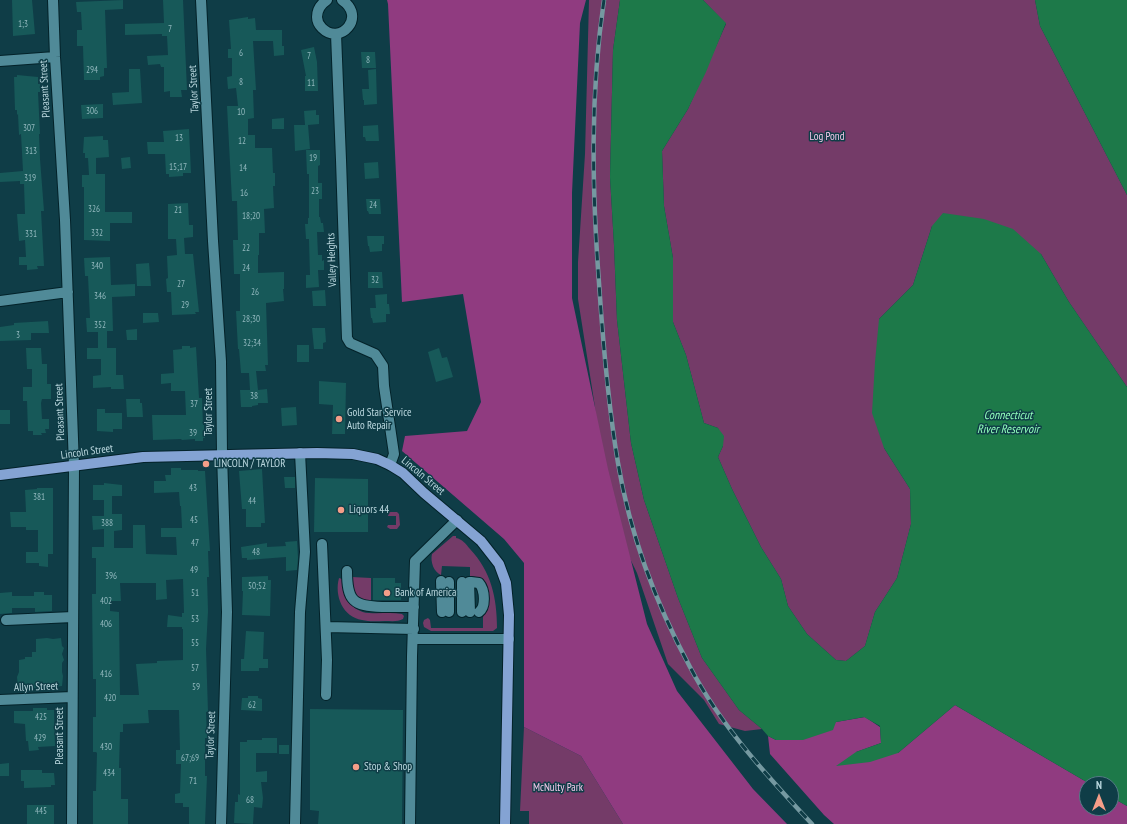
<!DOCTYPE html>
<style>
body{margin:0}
#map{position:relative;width:1127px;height:824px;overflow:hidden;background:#0f3d47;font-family:"PT Sans Narrow",sans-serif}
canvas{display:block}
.north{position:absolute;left:1079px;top:776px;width:40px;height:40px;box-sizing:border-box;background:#0f3d47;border:1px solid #547b84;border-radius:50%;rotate:0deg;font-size:11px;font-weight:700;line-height:16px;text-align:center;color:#bbd8df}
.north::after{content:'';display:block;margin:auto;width:14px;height:18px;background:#f49e88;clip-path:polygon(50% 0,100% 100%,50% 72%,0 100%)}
</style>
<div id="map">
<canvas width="1127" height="824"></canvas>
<div class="north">N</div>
</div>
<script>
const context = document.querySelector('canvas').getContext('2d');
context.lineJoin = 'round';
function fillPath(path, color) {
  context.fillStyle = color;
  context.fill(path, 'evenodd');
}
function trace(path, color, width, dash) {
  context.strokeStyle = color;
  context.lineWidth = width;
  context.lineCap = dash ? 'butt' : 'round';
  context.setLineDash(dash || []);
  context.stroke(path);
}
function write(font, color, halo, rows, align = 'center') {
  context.font = font + ' "PT Sans Narrow",sans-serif';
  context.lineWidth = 3;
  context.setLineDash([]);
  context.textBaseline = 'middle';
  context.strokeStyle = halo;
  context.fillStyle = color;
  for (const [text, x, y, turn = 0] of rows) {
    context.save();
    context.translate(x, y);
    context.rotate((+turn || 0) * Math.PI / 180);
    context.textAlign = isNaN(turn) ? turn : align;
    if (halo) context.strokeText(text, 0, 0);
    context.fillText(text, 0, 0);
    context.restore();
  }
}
fillPath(new Path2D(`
 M589 0H620L613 50 610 177 614 245 617 320 631 443 644 500 678 598 702 658 739 710 762 729 745 731 719 724 704 700 668 664 637 573 619 536 598 482 595 407 578 299V262L585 154Z
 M703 0H1035L1040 26 1127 195V387L1069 302 1041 254 932 226 913 285 879 319 884 448 910 489 911 524 897 578 875 612 865 646 846 661 836 660 807 634 788 606 781 579 761 547 732 489 718 457 723 446 718 428 704 423 686 355 673 322V258L664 206 662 151 688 109 726 24Z
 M389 512H397L399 514 400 525 397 529H390L387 527 388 525H396V516H388Z
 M453 536H456V538C462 539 466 544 470 549 491 571 497 598 497 628L493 631H431L424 627 423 623 424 620 428 618 430 620 431 628H483V617L487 603V586L482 578 470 576V567L442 566 441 575C434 572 430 562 432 554Z
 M352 577 371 578V604C354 596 353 596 352 577Z
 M339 578 342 579C343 595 351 612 369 613 380 614 391 612 402 614L404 616 403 619C398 622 391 621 385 621 377 621 370 622 362 620 343 617 334 596 339 578Z
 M524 727 581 756 623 824H529V811H520Z`), '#743b68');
fillPath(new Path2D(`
 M387 0H586L580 23 572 193V298L608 469 647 624 677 691 753 789 787 824H623L581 756 524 727V563L504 539 402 451 405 436 467 431 481 402 463 294 402 302 388 4Z
 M955 705 1090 784H1087V808H1111V797L1127 806V824H834L824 815 770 754 768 736 776 740 836 722 865 717 880 727 881 743 856 752 898 753Z`), '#903b80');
fillPath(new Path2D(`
 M620 0H703L726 23 706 72 688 109 662 151 664 206 673 258V322L686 355 704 423 718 428 724 436 723 446 718 457 732 489 761 547 781 579 788 606 807 634 836 660 846 661 865 646 875 612 897 578 911 524 910 489 884 448 872 413 875 362 879 319 913 285 932 226 943 213 984 219 1013 229 1041 254 1069 302 1127 387V806L1111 797V784H1090L955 705 898 753 870 762 836 766 856 752 881 743 880 726 864 717 836 722 833 730 803 740H776L768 736 762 729 739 710 702 658 678 598 644 500 631 443 617 320 614 245 610 177 613 50Z
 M1035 0H1127V195L1040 26Z`), '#1d7949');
fillPath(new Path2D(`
 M12 0H32L35 34 13 36Z
 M123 0V9L105 10 107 68H104V76L100 77V80H84L83 46H77V30H82L81 12H77L76 2Z
 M163 0H183L187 90H181L182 97H170V91L164 92V67H161L160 64 148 65 147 56 168 55 167 36H162V34L125 35V24L164 23Z
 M248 17V19L255 18 256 30H282V46H284V55L274 56 273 41H253L256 90H253L254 118 248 119V135H255V148H272L273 173H275V186H273L274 208 264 209 265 233H259V255H258V273L284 272V289H283L284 301 266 303 268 365H265L266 371H256L258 390 267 389 268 403H258V405L252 406V407H241L240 390H250L249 373H241L239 349H238L236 311H240V274H234L233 240H238L237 201H232L227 106H238L236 88 228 89 227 77 232 76V58H228V49H231L229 20Z
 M314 47 317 62 318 91H305V76H306L301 50Z
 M361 52H375L376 68H362Z
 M129 69H140L142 103 113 105 112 93 129 92Z
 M376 69 377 104 364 105V100H363L362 89H369L368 70Z
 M17 75 38 77V84H40V92H38L40 134H39L40 159 44 211H41L44 266H37L38 269 27 270V265H19V257H26L25 240 19 241 17 214H25L24 184H20V181L0 182V173L23 171 21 134 19 135 18 114 17 115V110H15L14 77H17Z
 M103 104V118L82 119 81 105Z
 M316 110V115H319V124L308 125 310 149 295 151 294 125H305L304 111Z
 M284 118V129H272V119Z
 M378 125 379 141H366L365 137H363V126Z
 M189 129 191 173H183V176L169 177V174H166L165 154H148L147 142H164L163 131Z
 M103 136V140H108L109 157 96 158V174H105V212H132V223H110V241L84 240V187H82V175H89L88 158H85V153H83L84 137Z
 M306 150H320V165L318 166V183H322V199H319V217H320L321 223H323L324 232H317L318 255H322V261L324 260V270H318L319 287 306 288V275H310L309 241V239H306L305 224H308V218H309V174H307Z
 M130 157 131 168 122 169 121 158Z
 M378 162 379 178 365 179 364 163Z
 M366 199H380L381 214H369L368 211H367Z
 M188 203 189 225H193V237L184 238 185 254H193L199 312H195L196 314 172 315 171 292H167L166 279 168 278 167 256 177 255 176 239H168V204Z
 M367 236H384V244H382V251L370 252 369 246H368Z
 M110 257 111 285 135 284V296L112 297 113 331H107V348H116V375H123L124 389H111V387L93 388V376L101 375V359H87V348H98V332H87L86 318H90L88 276H85L84 258Z
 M149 263 151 286H137L136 264Z
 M368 272H382L383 288H368Z
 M325 290 326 306H313L312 291Z
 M387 294V304H389L390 314H386V322L373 323 372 318H371L370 308H376L375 295Z
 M143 313H158L159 322 143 323Z
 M48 321 49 333H31V340L0 341V327L14 325V323Z
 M312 328H325L326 342 323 343V349H314Z
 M137 329V340H127L126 330Z
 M297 345H309V362H297Z
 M182 346H190V348L196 347 199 398H202L203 425H204L205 438H203V441H195V439L182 440 181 439 153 440 152 415H186L185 391H171V383L161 384V374L174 373 173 350 182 349Z
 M26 348H41L42 364H47V384H51V399H42L41 403 42 419H49V429H45L46 433H41L42 435H33V431H28L27 401H23V387H32V369H27Z
 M439 348 442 358 447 357 453 377 436 382 428 352Z
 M319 381 346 383 345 434H332L333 405 319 404Z
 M126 399H140V403H142L143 417H127Z
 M296 407 297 425 282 426 281 408Z
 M97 409H105V413H122V429H113V432L97 431Z
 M0 410H10V424H0Z
 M171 468H181V470H198V471H205L210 551H208L209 577H207L208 611 206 649 208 712H206L207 738H205V776H207L205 824H189V807H183V803H175V794L180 793 181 764H176V750H180L179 710H148L149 723 123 724V732H120L119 768H121V799H128V824H93V791H96L97 753 96 752H93V717H96V679H93L92 594H96V558H92V547H104V529L93 530 92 516H104V500H93V485H104V483L122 485V496H112V514H122V530L114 531V548H133V525H145L146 554 177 555 176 537H161V528H182L181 506H180L179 492 154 493V481H166L165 475H171ZM183 579 184 613H182V617L168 615 167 627H182V629H183V660L157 661V663L136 664 139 695H120L119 612 110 611V601H121L120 583H156V600L167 599 166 580Z
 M262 469 265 523H261V527H246V509H242L239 471Z
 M284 477H295V488H285Z
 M315 478 368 479V532H314Z
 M37 488H53V554H48V567L39 566V563H26V552H38V530H26V527H11L10 512H26L25 490 37 489Z
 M297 541 298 558 297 570 286 571V557L247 560V558H242L241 547 267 543V547L286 546 285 542Z
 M268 576V580H271L270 616 242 615 243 591H242V577Z
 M373 578H395V583H401V600H373Z
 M12 592V596H34V592H44V595H52V611L35 612V608H12V613L0 614V593Z
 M246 631 264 632 263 659H268V668H259V671H241V659H244Z
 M47 638 53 639 61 638 62 646 64 648 62 654 64 660 62 663V672L63 676 62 686 52 687 50 689 45 687 33 688 30 690 18 688 17 677 19 672V660L25 659V657H32V652H36V639Z
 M248 696H258V698L262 699V711L241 710 242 698H248Z
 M33 708H47V710H54L55 746 38 747 39 750 29 751 28 741H26L25 724 14 723V711H33Z
 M310 709 403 710 402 824H318L319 811 310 810Z
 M262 738H277V753H256V772L267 771V782H261L263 798 262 808 254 807 253 824 234 823 235 802H238V794L240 795V742H247V740H262Z
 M279 745H289V754H279Z
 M9 763V776H0V764Z
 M21 770H42V773H54L55 785H51V787L24 788V781H21Z
 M27 805H54V824H27Z`), '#175959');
const minor = new Path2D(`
 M53 0 55 57 65 220 74 466 72 824
 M201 0 213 241 221 361 222 454 227 612 221 824
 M327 0C321 4 317 10 317 17 317 22 319 25 322 28 340 46 367 17 342 0
 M336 34 341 160 347 338 350 343 375 354 383 366 384 386 394 454 390 465
 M0 61 55 57
 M0 301 68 292
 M322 544 327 660 326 695
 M347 571C347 601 353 606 382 607 393 607 403 607 414 607
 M441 581 442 612
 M449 582V612
 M462 582V612
 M469 582 470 612
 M471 582 479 583C485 590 486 607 479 612
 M6 620 73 617
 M327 627 414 629
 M414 639H509
 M0 700 72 697
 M295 824 300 612 305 552 300 453
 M410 824 412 656 415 561 457 520`);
const major = new Path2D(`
 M0 475 143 457 317 453 353 454 377 459 390 465 403 473 424 493 481 541 499 564 506 583 509 615 505 824`);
trace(minor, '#032229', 12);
trace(major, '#032229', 12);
trace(minor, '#508a98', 10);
trace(major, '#84a3d3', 10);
const rail = new Path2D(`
 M604 0C590 94 592 188 599 283 603 343 608 404 618 463 630 534 656 604 690 667 721 726 767 776 812 824`);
trace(rail, '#7599a1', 4.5);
trace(rail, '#0f3d47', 3, [9]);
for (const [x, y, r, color] of [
 [339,419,4,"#f49e88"],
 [206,464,4,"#f49e88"],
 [341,510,4,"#f49e88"],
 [387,593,4,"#f49e88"],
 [356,767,4,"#f49e88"]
]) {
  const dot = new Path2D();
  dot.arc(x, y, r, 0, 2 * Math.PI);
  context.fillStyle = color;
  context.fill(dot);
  trace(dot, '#0f3d47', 1.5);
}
write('9px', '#92b8be', null, [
 ["1;3",23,24],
 ["7",170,29],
 ["6",241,53],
 ["7",309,56],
 ["8",368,60],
 ["294",92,70],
 ["8",241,82],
 ["11",311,83],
 ["306",92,111],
 ["10",241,112],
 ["307",29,128],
 ["13",179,138],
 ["12",242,141],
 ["313",31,151],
 ["19",313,158],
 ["15;17",178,167],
 ["14",243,168],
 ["319",30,178],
 ["23",315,191],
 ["16",244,193],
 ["24",373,205],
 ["326",94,209],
 ["21",178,210],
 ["18;20",251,216],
 ["332",97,233],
 ["331",31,234],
 ["22",246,248],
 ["340",97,266],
 ["24",246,268],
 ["32",375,280],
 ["27",181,284],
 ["26",255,292],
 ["346",100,296],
 ["29",185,305],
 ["28;30",251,319],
 ["352",100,325],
 ["3",18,335],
 ["32;34",252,343],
 ["38",254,396],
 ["37",194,404],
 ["39",193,433],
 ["43",193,488],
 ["381",39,497],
 ["44",252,501],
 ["45",194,520],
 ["388",107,523],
 ["47",195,543],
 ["48",256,552],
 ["49",194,570],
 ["396",111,576],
 ["50;52",257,586],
 ["51",195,593],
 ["402",106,601],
 ["53",195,619],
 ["406",106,624],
 ["55",195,643],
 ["57",195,668],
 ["416",106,674],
 ["59",196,687],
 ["420",110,698],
 ["62",252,705],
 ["425",41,717],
 ["429",40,738],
 ["430",106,747],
 ["67;69",190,758],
 ["434",109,773],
 ["71",193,781],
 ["68",250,800],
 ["445",41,811]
]);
write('11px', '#bbd8df', '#0f3d47', [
 ["Pleasant Street",45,89,-93],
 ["Taylor Street",194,89,-93],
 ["Valley Heights",332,260,-92],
 ["Pleasant Street",60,412,-92],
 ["Taylor Street",209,412,-90],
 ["Lincoln Street",87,452,-8],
 ["Lincoln Street",423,476,40],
 ["Allyn Street",36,687,-2],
 ["Taylor Street",211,735,-88],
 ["Pleasant Street",60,736,-90]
]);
write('11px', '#f8caec', '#0f3d47', [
 ["Log Pond",827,137],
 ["McNulty Park",558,788]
]);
write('11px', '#bbd8df', '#0f3d47', [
 ["Gold Star Service",347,413],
 ["Auto Repair",347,426],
 ["LINCOLN / TAYLOR",214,464],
 ["Liquors 44",349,510],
 ["Bank of America",395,593],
 ["Stop & Shop",364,767]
], 'left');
write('italic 12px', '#91fdba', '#0f3d47', [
 ["Connecticut",1008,416],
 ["River Reservoir",1008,430]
]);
</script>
